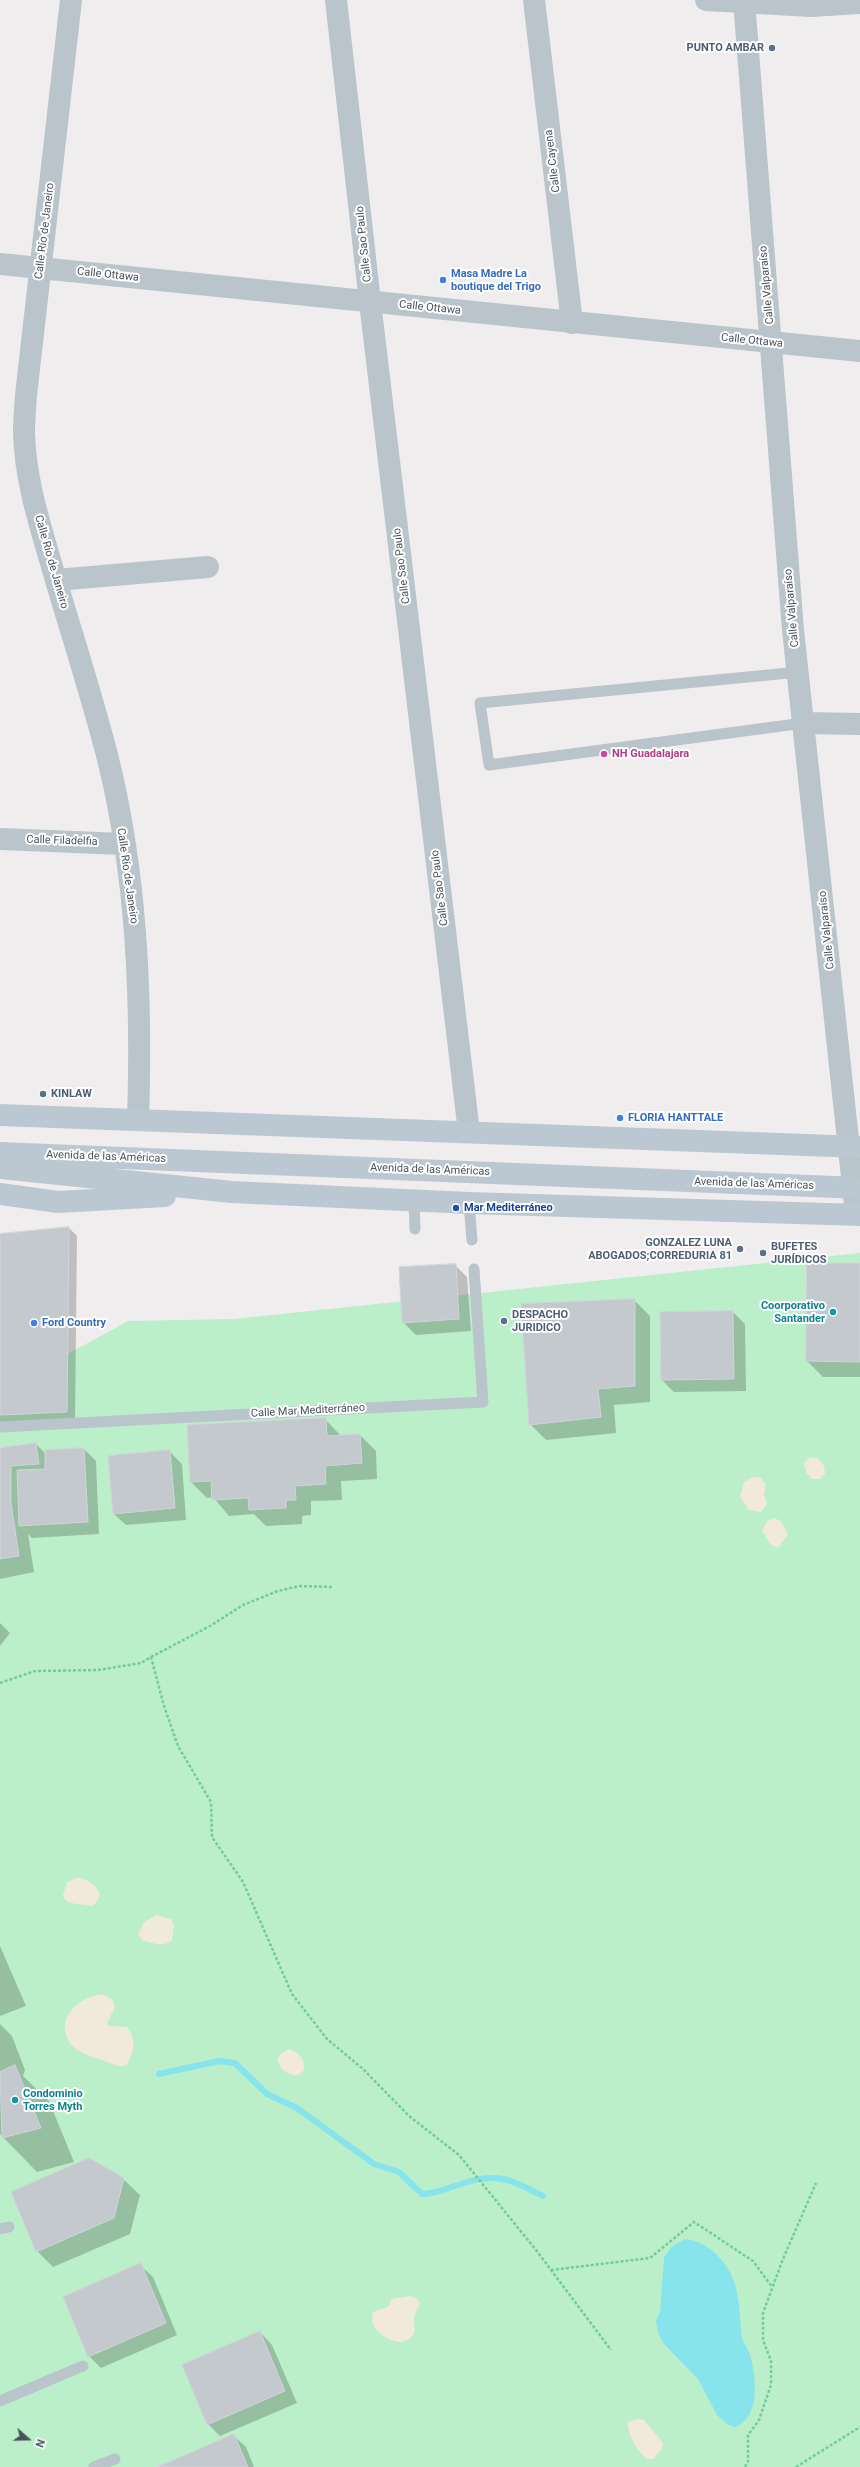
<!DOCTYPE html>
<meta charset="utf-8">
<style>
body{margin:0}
#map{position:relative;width:860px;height:2467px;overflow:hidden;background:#f0edee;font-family:Roboto,sans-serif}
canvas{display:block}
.north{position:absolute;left:8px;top:2419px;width:40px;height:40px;-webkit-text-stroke:3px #fff;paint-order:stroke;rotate:110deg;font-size:11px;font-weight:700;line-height:16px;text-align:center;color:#45535b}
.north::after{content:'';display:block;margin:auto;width:14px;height:18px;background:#45535b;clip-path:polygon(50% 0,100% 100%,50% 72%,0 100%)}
</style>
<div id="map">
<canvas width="860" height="2467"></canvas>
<div class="north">N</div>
</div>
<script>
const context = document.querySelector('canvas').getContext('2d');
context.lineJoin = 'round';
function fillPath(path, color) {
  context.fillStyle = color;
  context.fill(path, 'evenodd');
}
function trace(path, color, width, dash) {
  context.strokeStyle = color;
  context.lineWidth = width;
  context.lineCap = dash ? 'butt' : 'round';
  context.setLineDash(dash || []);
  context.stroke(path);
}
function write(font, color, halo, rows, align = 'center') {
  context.font = font + ' Roboto,sans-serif';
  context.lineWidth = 4;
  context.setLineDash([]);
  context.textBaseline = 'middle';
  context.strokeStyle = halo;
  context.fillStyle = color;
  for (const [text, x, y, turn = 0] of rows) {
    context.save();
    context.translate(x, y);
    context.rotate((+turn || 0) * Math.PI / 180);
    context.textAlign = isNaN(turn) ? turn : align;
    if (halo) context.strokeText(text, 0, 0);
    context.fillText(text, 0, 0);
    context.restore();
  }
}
fillPath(new Path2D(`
 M860 1253V2467H0V1391L128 1321 234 1319Z`), '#bbefc9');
fillPath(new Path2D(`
 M810 1457 818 1458 824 1466 825 1474 820 1479H812L806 1472 804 1463Z
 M754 1477 761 1478 766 1485 764 1494 767 1504 761 1512 749 1510 740 1497 744 1482Z
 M774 1518 781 1521 788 1534 778 1548 771 1545 762 1531 768 1520Z
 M77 1878C89 1879 94 1883 100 1894L98 1900 93 1906 70 1903 65 1900 63 1895 67 1882Z
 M156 1915 171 1919 174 1925 172 1940C163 1948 153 1943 142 1940L138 1934 144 1922Z
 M102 1994 112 1999 115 2007 107 2023 109 2026 127 2027C137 2040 134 2051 127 2065 117 2068 112 2063 102 2060 90 2056 74 2052 68 2040 56 2015 81 1997 102 1994Z
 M289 2049C300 2053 305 2059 304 2070L299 2075C288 2076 280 2070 277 2059L280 2054Z
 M411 2296 416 2298 420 2302C419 2306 417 2309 415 2314 411 2326 422 2335 402 2342 387 2341 368 2330 373 2312L388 2307 392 2299Z
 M637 2419 644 2420 663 2443 662 2449 653 2459H648C639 2455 626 2432 628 2422Z`), '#f2e9dd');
fillPath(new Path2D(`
 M685 2239C698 2241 706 2245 715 2253 742 2279 738 2305 742 2338 743 2343 747 2347 749 2352 756 2373 762 2417 735 2427L727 2424 717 2415 698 2379 664 2344 658 2333 656 2321 660 2312 664 2258 671 2247Z`), '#87e3ec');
fillPath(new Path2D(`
 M69 1228 77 1236 75 1420 0 1423V1235Z
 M860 1264V1377H823L807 1361Z
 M455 1265 467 1277 471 1331 416 1335 403 1322Z
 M634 1300 650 1316V1402L614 1405 616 1433 546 1440 530 1424Z
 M733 1312 745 1324 746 1391 674 1392 662 1380Z
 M325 1419 341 1436 360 1435 376 1451 377 1479 341 1481 342 1500 311 1501V1515L302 1516V1524L266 1526 254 1514 229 1516 213 1497 207 1498 191 1482Z
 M36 1444 46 1454 84 1449 96 1461 99 1534 32 1538 28 1534 34 1572 0 1579V1449Z
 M170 1452 182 1464 186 1520 126 1525 113 1513Z
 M0 1623 10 1633 0 1646Z
 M0 1946 26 2006 0 2016Z
 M0 2024 12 2036 25 2070 23 2076 49 2101 74 2162 37 2172 0 2134Z
 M123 2179 140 2195 130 2234 53 2267 37 2251Z
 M140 2265 153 2277 177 2335 101 2368 89 2356Z
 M260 2332 272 2345 297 2403 220 2436 208 2424Z
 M233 2435 246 2447 254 2467H161Z`), '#0003');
trace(new Path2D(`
 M159 2074 219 2061 235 2063 267 2094 297 2108 374 2164 399 2172 422 2194C435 2194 445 2189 458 2185 495 2171 510 2179 543 2196`), '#87e3ec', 6);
const building = new Path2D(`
 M69 1227 67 1412 0 1415V1234Z
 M807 1263H860V1362L806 1361Z
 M456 1264 459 1319 402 1323 399 1267Z
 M635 1299V1386L598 1389 601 1417 529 1425 521 1304Z
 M733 1311 734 1379 661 1380 660 1312Z
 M326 1418 327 1436 360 1434 362 1463 325 1466 326 1484 295 1486 296 1500H286V1508L249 1510 248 1498 212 1500 211 1481 190 1482 187 1425Z
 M36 1443 39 1464 11 1466V1503L19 1556 0 1559V1448Z
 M84 1448 88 1522 19 1526 17 1470 45 1469V1450Z
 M170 1450 175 1508 113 1514 108 1456Z
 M15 2065 41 2128 2 2138 0 2072Z
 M89 2158 124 2178 114 2218 36 2252 11 2192Z
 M141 2263 166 2323 88 2357 63 2297Z
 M260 2331 285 2391 207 2425 182 2365Z
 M234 2434 248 2467H158Z`);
fillPath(building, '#c4c9cd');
trace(building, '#d1d4d9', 1);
trace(new Path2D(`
 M151 1657 210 1626 243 1605 278 1591 299 1586 332 1587
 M0 1683 35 1671 98 1670 141 1663 151 1657 164 1706 178 1746 211 1802 212 1837 243 1882 292 1994 327 2039 363 2069 409 2116 459 2155 536 2250 611 2350
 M551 2270 650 2258 694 2222 753 2261 772 2287
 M745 2467 748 2461V2435L759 2420 771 2385V2361L763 2340V2313L783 2259 816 2183
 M796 2467 860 2427`), '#72cd96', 2.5, [3, 2]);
trace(new Path2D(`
 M799 672 480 703 489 765 804 723
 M414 1201 415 1229
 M469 1203 472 1240
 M0 1427 483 1402 474 1269
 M0 2229 9 2227
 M0 2401 83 2366
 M94 2467 115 2459`), '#b9c4cb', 11);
trace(new Path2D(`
 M71 0 26 395C25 408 24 420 24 432 25 480 40 525 53 570 71 632 91 693 107 755 137 874 142 998 138 1120
 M336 0 370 302 469 1132
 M534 0 572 323
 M706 0 811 6 860 3
 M744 0 793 630 856 1214
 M0 264 860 351
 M56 580 208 567
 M804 723 860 724
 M0 839 123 844`), '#b9c4cb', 22);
trace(new Path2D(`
 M0 1115 860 1147
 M0 1153 860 1188
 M0 1168 232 1192 469 1203 860 1215
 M0 1194 58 1202 165 1196`), '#bbc8d2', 22);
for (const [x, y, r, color] of [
 [772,48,4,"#5c6f8a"],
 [443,280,4,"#3f7fe0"],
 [604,754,4,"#d1479c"],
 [43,1094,4,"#5c6f8a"],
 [620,1118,4,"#3f7fe0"],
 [456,1208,4,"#1a4fb4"],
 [740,1249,4,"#5c6f8a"],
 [763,1253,4,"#5c6f8a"],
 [833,1312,4,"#0f9aa8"],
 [504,1321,4,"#5c6f8a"],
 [34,1323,4,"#3f7fe0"],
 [15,2100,4,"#0f9aa8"]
]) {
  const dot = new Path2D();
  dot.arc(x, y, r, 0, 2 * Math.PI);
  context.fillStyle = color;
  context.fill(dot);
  trace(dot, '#fff', 1.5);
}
write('bold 11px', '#4e5e75', '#fff', [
 ["PUNTO AMBAR",764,48,"right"],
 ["KINLAW",51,1094],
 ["GONZALEZ LUNA",732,1243,"right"],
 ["ABOGADOS;CORREDURIA 81",732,1256,"right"],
 ["BUFETES",771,1247],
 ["JURÍDICOS",771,1260],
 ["DESPACHO",512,1315],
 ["JURIDICO",512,1328]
], 'left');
write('11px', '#45535b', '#fff', [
 ["Calle Cayena",553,161,-97],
 ["Calle Río de Janeiro",45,231,-83],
 ["Calle Sao Paulo",364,244,-96],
 ["Calle Ottawa",108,275,6],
 ["Calle Valparaíso",767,285,-95],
 ["Calle Ottawa",430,308,6],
 ["Calle Ottawa",752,341,6],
 ["Calle Río de Janeiro",51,562,74],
 ["Calle Sao Paulo",402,566,-97],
 ["Calle Valparaíso",792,608,-95],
 ["Calle Filadelfia",62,841,2],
 ["Calle Río de Janeiro",127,876,82],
 ["Calle Sao Paulo",440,888,-97],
 ["Calle Valparaíso",827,930,-96],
 ["Avenida de las Américas",106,1157,2],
 ["Avenida de las Américas",430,1170,2],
 ["Avenida de las Américas",754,1184,2],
 ["Calle Mar Mediterráneo",308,1411,-3]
]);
write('bold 11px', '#366cbe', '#fff', [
 ["Masa Madre La",451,274],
 ["boutique del Trigo",451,287],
 ["FLORIA HANTTALE",628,1118],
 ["Ford Country",42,1323]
], 'left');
write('bold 11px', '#b23c85', '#fff', [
 ["NH Guadalajara",612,754]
], 'left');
write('bold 11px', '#164399', '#fff', [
 ["Mar Mediterráneo",464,1208]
], 'left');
write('bold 11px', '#0d838f', '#fff', [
 ["Coorporativo",825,1306],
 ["Santander",825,1319],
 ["Condominio",23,2094,"left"],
 ["Torres Myth",23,2107,"left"]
], 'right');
</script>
